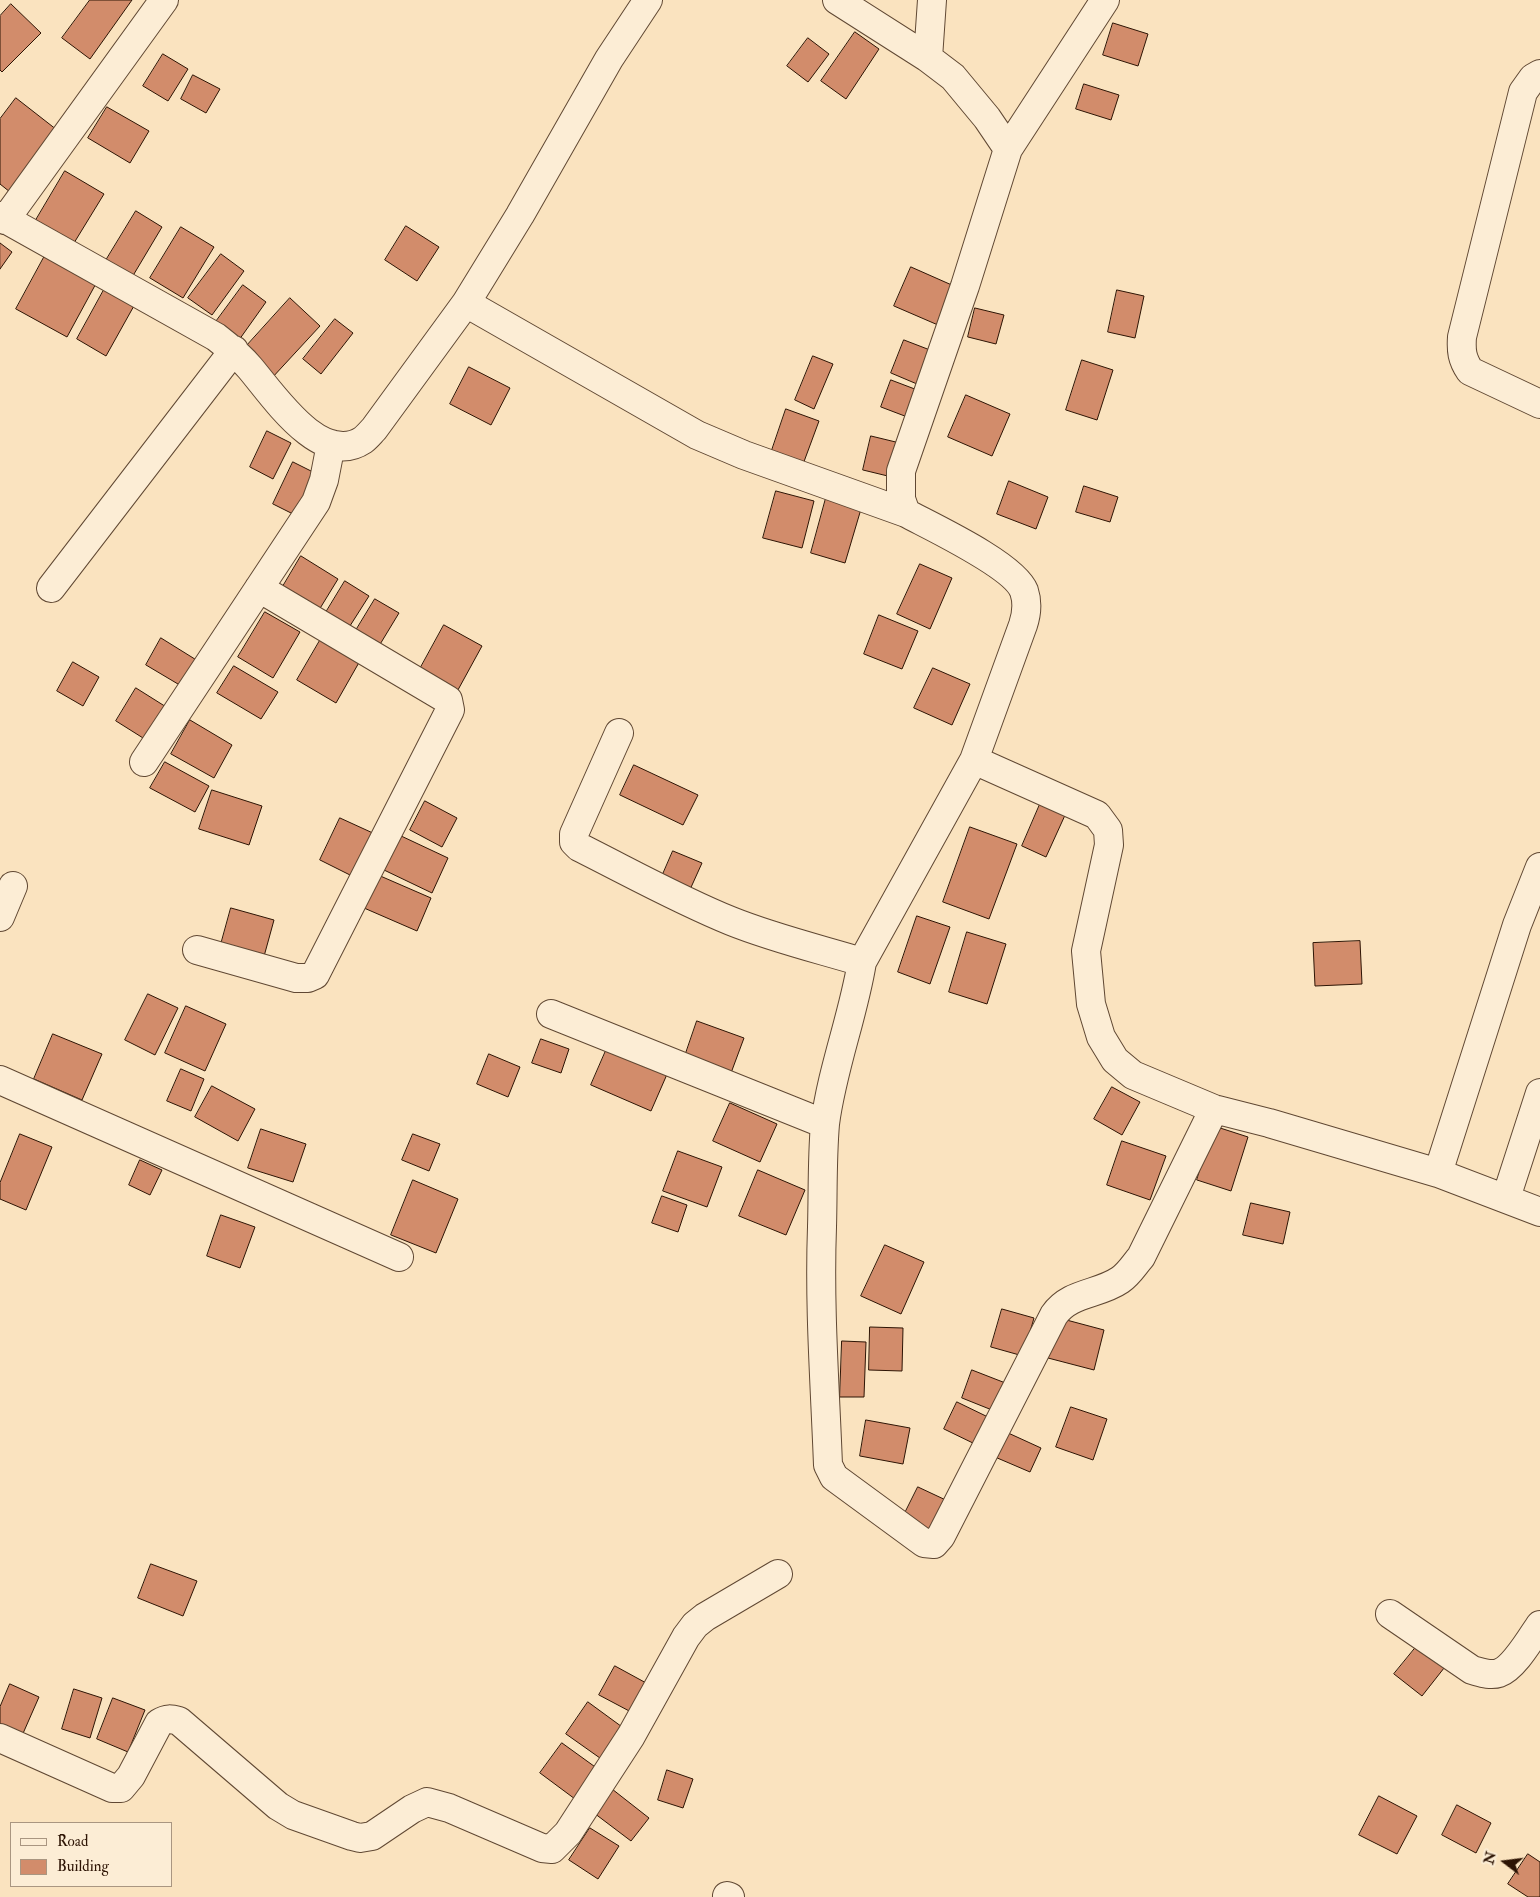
<!DOCTYPE html>
<style>
body{margin:0}
#map{position:relative;width:1540px;height:1897px;overflow:hidden;background:#fae3bf;font-family:"IM FELL Double Pica",serif}
canvas{display:block}
.legend{position:absolute;left:10px;top:1822px;width:162px;height:65px;box-sizing:border-box;background:#fcedd5;border:1px solid #a99681;margin:0;padding:6px 9px;list-style:none;font-size:15px;color:#2d1404}
.legend li{display:flex;align-items:center;gap:10px;height:25px}
.legend b{width:25px;border:1px solid #a99681}
.north{position:absolute;left:1480px;top:1837px;width:50px;height:50px;-webkit-text-stroke:4px #fcedd5;paint-order:stroke;rotate:285deg;font-size:14px;font-weight:700;line-height:20px;text-align:center;color:#2d1404}
.north::after{content:'';display:block;margin:auto;width:18px;height:22px;background:#2d1404;clip-path:polygon(50% 0,100% 100%,50% 72%,0 100%)}
</style>
<div id="map">
<canvas width="1540" height="1897"></canvas>
<ul class="legend">
<li><b style="height:6px;background:#fcedd5"></b>Road</li>
<li><b style="height:14px;background:#d28c6b"></b>Building</li>
</ul>
<div class="north">N</div>
</div>
<script>
const context = document.querySelector('canvas').getContext('2d');
context.lineJoin = 'round';
function fillPath(path, color) {
  context.fillStyle = color;
  context.fill(path, 'evenodd');
}
function trace(path, color, width, dash) {
  context.strokeStyle = color;
  context.lineWidth = width;
  context.lineCap = dash ? 'butt' : 'round';
  context.setLineDash(dash || []);
  context.stroke(path);
}
const building = new Path2D(`
 M90 0H132L90 59 62 38Z
 M11 4 41 33 2 72 0 70V16Z
 M1113 23 1148 34 1138 66 1103 55Z
 M855 32 879 49 846 99 821 81Z
 M808 38 829 54 808 82 787 66Z
 M163 54 188 69 168 101 143 86Z
 M193 75 220 89 206 113 181 99Z
 M1084 84 1119 95 1111 120 1076 109Z
 M16 98 57 130 10 192 0 184V119Z
 M107 107 149 131 130 163 88 138Z
 M65 171 104 194 74 243 36 220Z
 M136 211 162 227 131 279 105 262Z
 M406 226 439 247 417 281 385 260Z
 M181 227 214 247 183 298 150 278Z
 M0 243 12 252 0 269Z
 M48 250 99 278 67 337 16 309Z
 M221 254 244 271 212 315 188 298Z
 M911 267 954 286 938 325 894 306Z
 M243 285 266 302 239 340 215 323Z
 M105 288 135 304 106 356 77 339Z
 M1117 290 1144 296 1135 338 1108 332Z
 M290 298 320 326 271 379 242 351Z
 M975 308 1004 315 996 344 968 337Z
 M335 319 353 333 321 374 303 359Z
 M904 340 930 350 917 384 891 373Z
 M813 356 833 364 814 409 795 400Z
 M1082 360 1113 370 1097 420 1066 410Z
 M469 367 510 388 491 425 450 404Z
 M891 380 920 391 910 418 881 407Z
 M966 395 1010 414 992 456 948 437Z
 M786 409 819 421 802 467 770 456Z
 M267 431 291 443 273 479 250 467Z
 M871 436 904 444 896 478 863 470Z
 M293 462 321 476 301 518 273 504Z
 M1009 481 1048 497 1036 529 997 514Z
 M1084 486 1118 497 1110 522 1076 512Z
 M776 491 814 501 802 548 763 538Z
 M826 498 861 509 845 563 811 553Z
 M301 556 338 579 319 610 282 588Z
 M920 564 952 578 930 629 897 614Z
 M345 581 369 596 348 629 325 614Z
 M375 599 399 613 379 646 355 632Z
 M265 612 300 632 273 678 238 657Z
 M879 615 918 631 902 669 864 654Z
 M444 625 482 646 453 699 415 678Z
 M322 637 361 659 336 703 297 680Z
 M161 638 198 661 183 687 146 665Z
 M73 662 99 677 83 706 57 691Z
 M234 666 278 692 261 719 217 693Z
 M933 668 970 684 952 725 914 708Z
 M136 688 171 710 151 743 116 721Z
 M190 720 232 745 214 778 171 754Z
 M165 762 209 786 195 812 150 788Z
 M634 765 698 795 683 825 620 795Z
 M212 790 262 806 249 845 199 829Z
 M425 801 457 818 442 847 410 830Z
 M1041 802 1066 813 1046 857 1022 846Z
 M340 818 375 834 354 877 320 860Z
 M970 827 1017 844 989 919 943 902Z
 M399 835 448 858 432 893 384 870Z
 M673 851 702 863 688 894 660 881Z
 M378 875 431 898 417 931 364 908Z
 M231 908 274 920 263 960 220 948Z
 M917 916 950 927 930 984 898 972Z
 M967 932 1006 944 987 1004 949 992Z
 M1360 941 1362 984 1315 986 1313 943Z
 M148 994 178 1008 155 1055 125 1040Z
 M186 1006 226 1024 205 1071 165 1053Z
 M697 1021 744 1038 731 1073 685 1056Z
 M53 1034 102 1054 82 1100 34 1079Z
 M541 1039 569 1049 561 1073 532 1063Z
 M608 1046 668 1072 651 1111 591 1085Z
 M489 1054 520 1067 508 1097 477 1084Z
 M181 1069 204 1079 191 1111 167 1101Z
 M212 1086 255 1109 238 1141 195 1117Z
 M1112 1087 1140 1102 1122 1135 1094 1119Z
 M730 1103 777 1124 760 1162 713 1141Z
 M1214 1126 1248 1137 1231 1191 1197 1180Z
 M261 1129 306 1144 293 1182 248 1168Z
 M20 1134 52 1147 26 1210 0 1199V1183Z
 M413 1134 440 1144 429 1171 402 1160Z
 M1122 1141 1166 1156 1150 1200 1107 1185Z
 M678 1151 722 1167 707 1207 663 1191Z
 M140 1160 162 1170 150 1195 129 1185Z
 M758 1170 805 1190 786 1235 739 1216Z
 M413 1180 458 1199 436 1253 391 1235Z
 M662 1196 687 1205 678 1232 652 1223Z
 M1251 1203 1290 1212 1283 1244 1243 1235Z
 M221 1215 255 1227 240 1268 207 1256Z
 M885 1245 924 1262 901 1314 861 1296Z
 M1002 1309 1034 1318 1023 1356 991 1347Z
 M1059 1318 1104 1330 1094 1370 1048 1358Z
 M870 1327 903 1328 902 1371 869 1370Z
 M842 1341 866 1342 864 1397H840Z
 M972 1370 1008 1384 997 1412 962 1398Z
 M957 1402 990 1418 977 1445 944 1429Z
 M1071 1407 1107 1419 1093 1460 1056 1447Z
 M866 1420 910 1428 903 1464 860 1456Z
 M1006 1432 1041 1448 1030 1472 995 1457Z
 M918 1487 950 1502 933 1536 901 1521Z
 M151 1564 197 1581 183 1616 138 1598Z
 M1421 1641 1448 1663 1422 1696 1394 1674Z
 M615 1666 648 1684 633 1713 599 1695Z
 M10 1684 39 1697 21 1738 0 1728V1707Z
 M74 1689 102 1698 90 1738 62 1729Z
 M113 1698 145 1710 128 1752 97 1739Z
 M588 1702 629 1732 607 1763 566 1734Z
 M562 1743 598 1769 575 1799 540 1773Z
 M667 1770 693 1779 683 1808 658 1800Z
 M612 1789 649 1818 631 1841 594 1813Z
 M1379 1796 1417 1816 1397 1854 1359 1835Z
 M1457 1805 1491 1823 1476 1853 1442 1835Z
 M590 1828 619 1846 598 1879 569 1860Z
 M1528 1854 1540 1862V1897H1528L1508 1884Z`);
fillPath(building, '#d28c6b');
trace(building, '#2d1404', 1);
const minor = new Path2D(`
 M837 0 928 58 953 77 987 118 1008 149 965 286 901 471V499L906 513C932 527 1014 565 1024 591 1028 603 1027 613 1023 625L974 760 1097 815 1108 830 1109 845 1086 951 1091 1004 1101 1037 1115 1060 1133 1075 1214 1109 1269 1123 1438 1173 1540 1212
 M928 58 932 0
 M1540 74 1533 78 1523 92 1462 337C1461 351 1462 359 1470 371L1540 404
 M1008 149 1105 0
 M0 216 216 337C229 347 240 356 250 368 273 395 321 468 363 440 367 437 371 432 374 429L466 303 520 215 609 59 648 0
 M5 220 164 0
 M466 303 697 435 744 455 906 513
 M51 588 234 350
 M619 733 574 834V842L579 847C629 872 679 900 731 921 773 938 819 949 862 962
 M974 760 862 962C853 1017 832 1069 825 1124 822 1159 823 1193 822 1227 819 1306 825 1386 828 1465L834 1477 924 1543 934 1544 941 1536 1054 1315C1070 1292 1098 1295 1120 1280 1129 1274 1134 1265 1141 1257L1214 1109
 M144 762 316 502 324 480 331 444
 M0 917 13 886
 M197 950 296 978H308L315 975 450 710 448 700 259 588
 M551 1014 825 1124
 M0 1080 399 1257
 M1438 1173 1517 925 1540 867
 M1506 1198 1540 1093
 M1390 1614 1472 1670C1480 1672 1490 1676 1499 1673 1514 1668 1531 1638 1540 1625
 M0 1738 112 1788H121L131 1776 159 1723C167 1718 171 1719 179 1721L278 1806 293 1815 352 1836 360 1838 372 1836 412 1809 427 1802 449 1808 542 1848 552 1849 568 1833 631 1736 686 1637 695 1625 705 1617 778 1574
 M727 1896 730 1897`);
trace(minor, '#604833', 30);
trace(minor, '#fcedd5', 28);
</script>
